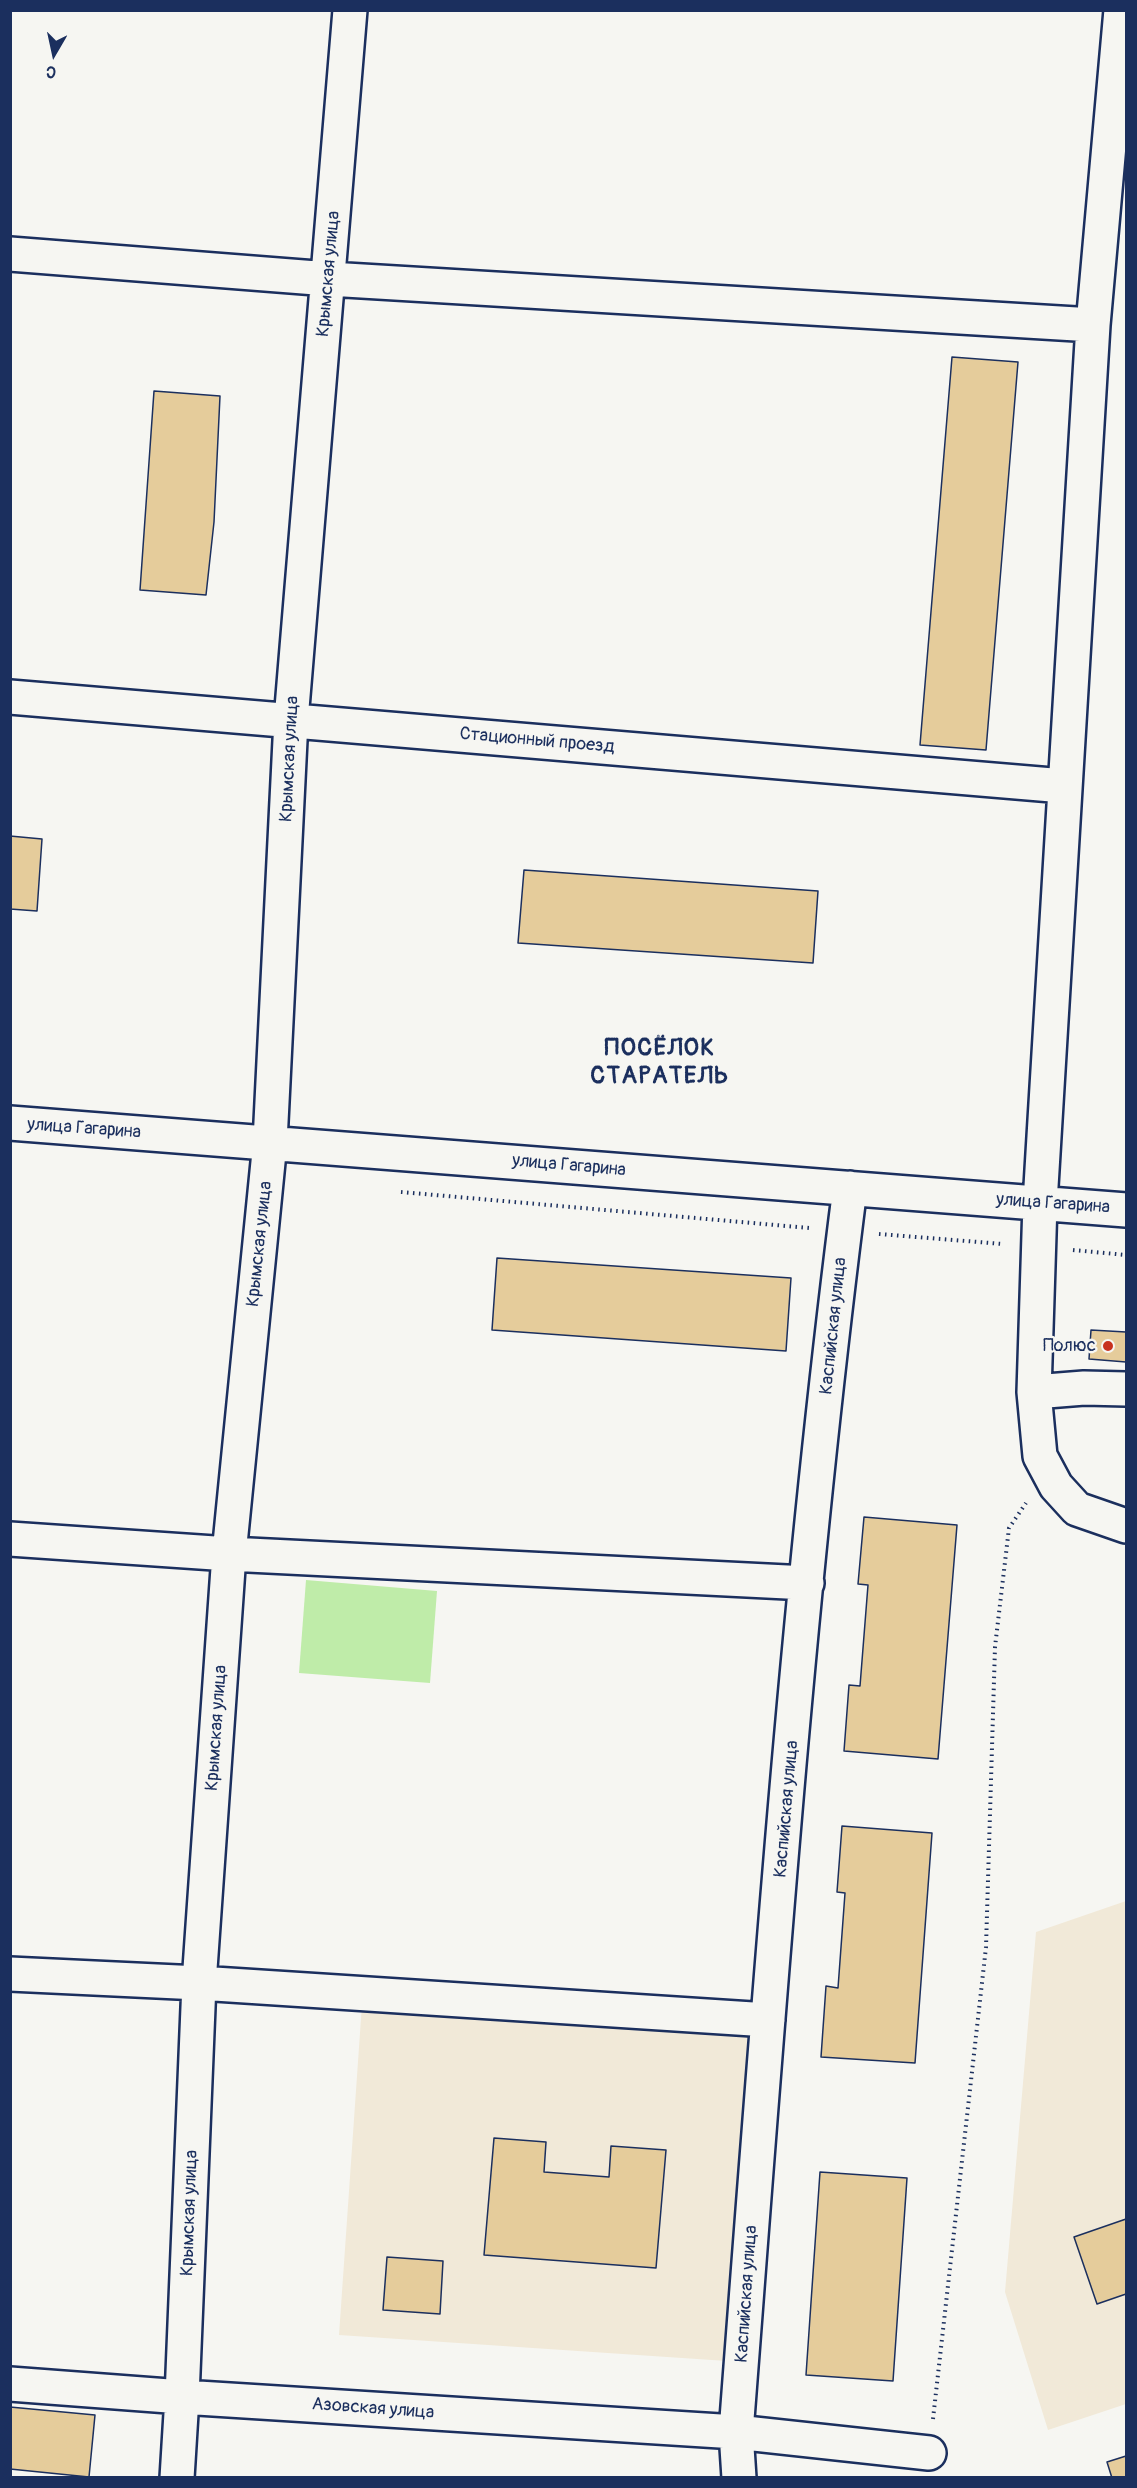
<!DOCTYPE html>
<meta charset="utf-8">
<style>
body{margin:0}
#map{position:relative;width:1137px;height:2488px;overflow:hidden;background:#f6f6f2;font-family:Pangolin,sans-serif}
canvas{display:block}
.frame{position:absolute;inset:0;border:12px solid #1b2f5e;pointer-events:none}
.north{position:absolute;left:24px;top:24px;width:60px;height:60px;-webkit-text-stroke:4px #f6f6f2;paint-order:stroke;rotate:189deg;font-size:16px;font-weight:700;line-height:24px;text-align:center;color:#1b2f5e}
.north::after{content:'';display:block;margin:auto;width:21px;height:27px;background:#1b2f5e;clip-path:polygon(50% 0,100% 100%,50% 72%,0 100%)}
</style>
<div id="map">
<canvas width="1137" height="2488"></canvas>
<div class="frame"></div>
<div class="north">С</div>
</div>
<script>
const context = document.querySelector('canvas').getContext('2d');
context.lineJoin = 'round';
function fillPath(path, color) {
  context.fillStyle = color;
  context.fill(path, 'evenodd');
}
function trace(path, color, width, dash) {
  context.strokeStyle = color;
  context.lineWidth = width;
  context.lineCap = dash ? 'butt' : 'round';
  context.setLineDash(dash || []);
  context.stroke(path);
}
function write(font, color, halo, rows, align = 'center') {
  context.font = font + ' Pangolin,sans-serif';
  context.lineWidth = 4.5;
  context.setLineDash([]);
  context.textBaseline = 'middle';
  context.strokeStyle = halo;
  context.fillStyle = color;
  for (const [text, x, y, turn = 0] of rows) {
    context.save();
    context.translate(x, y);
    context.rotate((+turn || 0) * Math.PI / 180);
    context.textAlign = isNaN(turn) ? turn : align;
    if (halo) context.strokeText(text, 0, 0);
    context.fillText(text, 0, 0);
    context.restore();
  }
}
fillPath(new Path2D(`
 M1126 1901V2404L1048 2430 1005 2292 1036 1932Z
 M362 2004 753 2033 727 2361 339 2335Z`), '#f1e9d8');
fillPath(new Path2D(`
 M306 1580 437 1591 430 1683 299 1673Z`), '#bfeca9');
const building = new Path2D(`
 M952 357 1018 362 986 750 920 745Z
 M154 391 220 396 214 522 206 595 140 590Z
 M10 836 42 839 37 911 10 909Z
 M524 870 818 891 813 963 518 943Z
 M497 1258 791 1278 786 1351 492 1330Z
 M1091 1330 1126 1332V1362L1089 1359Z
 M864 1517 957 1525 938 1759 844 1751 849 1685 860 1686 868 1585 858 1584Z
 M842 1826 932 1833 915 2063 821 2057 826 1986 838 1988 845 1893 837 1892Z
 M494 2138 546 2142 544 2172 609 2177 611 2146 666 2150 656 2268 484 2255Z
 M820 2172 907 2178 893 2381 806 2375Z
 M1126 2219V2294L1097 2304 1074 2237Z
 M387 2257 443 2261 440 2314 383 2310Z
 M10 2407 95 2415 89 2477 10 2469Z
 M1126 2456V2478H1112L1107 2462Z`);
fillPath(building, '#e5cc9b');
trace(building, '#1b2f5e', 1.5);
const minor = new Path2D(`
 M1121 10 1093 325 1040 1203 1034 1392 1040 1456 1056 1486 1077 1509 1126 1526
 M10 254 329 279 1093 325
 M10 697 1064 786
 M10 1123 1126 1210
 M1034 1392 1084 1388 1126 1389
 M10 1539 229 1554 807 1583
 M10 1974 199 1983 768 2020
 M10 2384 182 2397 736 2432 929 2453
 M177 2478 182 2397 199 1983 229 1554 270 1142 291 720 350 10
 M739 2478 736 2432C768 2017 797 1601 850 1188`);
trace(minor, '#1b2f5e', 38);
trace(new Path2D(`
 M401 1192 809 1228
 M879 1234 1003 1244
 M1073 1250 1126 1255
 M933 2419 986 1947 995 1647 1009 1528 1026 1503`), '#1b2f5e', 4, [1.5, 4.5]);
trace(minor, '#f6f6f2', 33);
for (const [x, y, r, color] of [
 [1108,1346,6,"#c8321e"]
]) {
  const dot = new Path2D();
  dot.arc(x, y, r, 0, 2 * Math.PI);
  context.fillStyle = color;
  context.fill(dot);
  trace(dot, '#f6f6f2', 2);
}
write('18px', '#1b2f5e', '#f6f6f2', [
 ["Крымская улица",329,274,-85],
 ["Стационный проезд",537,741,5],
 ["Крымская улица",290,759,-87],
 ["улица Гагарина",84,1129,4],
 ["улица Гагарина",569,1166,5],
 ["улица Гагарина",1053,1204,4],
 ["Крымская улица",260,1244,-84],
 ["Каспийская улица",834,1326,-84],
 ["Крымская улица",217,1728,-86],
 ["Каспийская улица",787,1809,-85],
 ["Крымская улица",190,2213,-88],
 ["Каспийская улица",747,2294,-86],
 ["Азовская улица",373,2409,4]
]);
write('18px', '#1b2f5e', '#f6f6f2', [
 ["Полюс",1096,1346]
], 'right');
context.letterSpacing = '1.5px';
write('bold 24px', '#1b2f5e', '#f6f6f2', [
 ["ПОСЁЛОК",660,1049],
 ["СТАРАТЕЛЬ",660,1077]
]);
context.letterSpacing = '0px';
</script>
